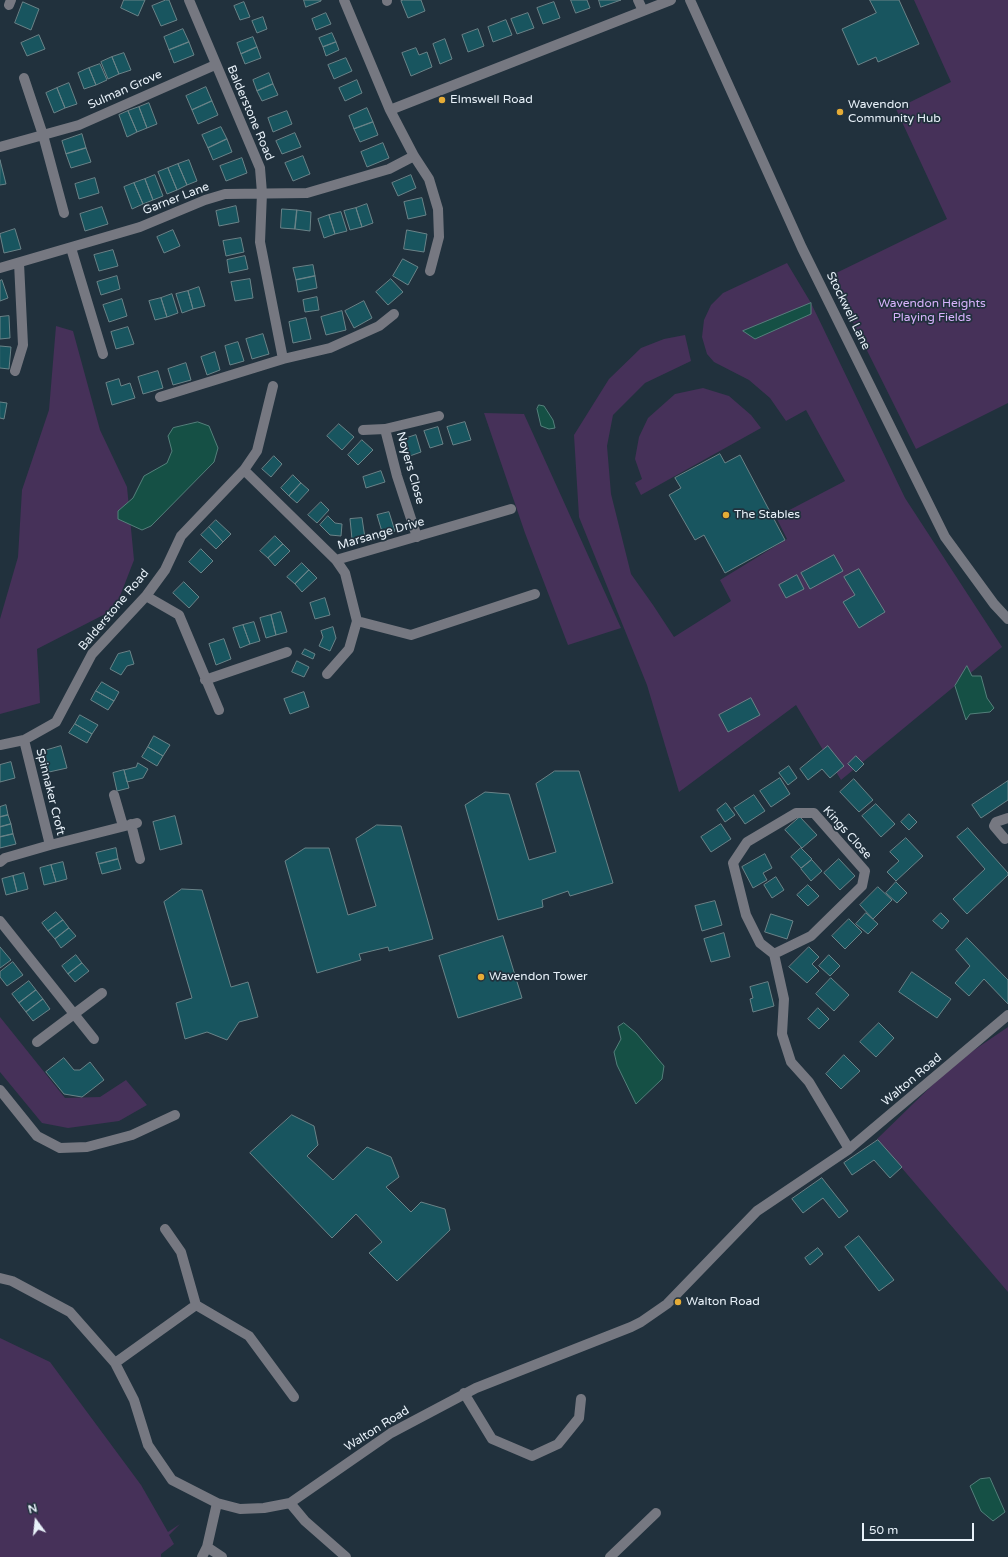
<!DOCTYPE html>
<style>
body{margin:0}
#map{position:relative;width:1008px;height:1557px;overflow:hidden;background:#21313d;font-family:"Varela Round",sans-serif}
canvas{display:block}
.north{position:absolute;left:16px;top:1501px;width:40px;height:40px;-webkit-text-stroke:3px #21313d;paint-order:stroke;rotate:345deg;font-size:11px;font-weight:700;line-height:16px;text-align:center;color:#e8f1f9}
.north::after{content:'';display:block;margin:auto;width:14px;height:18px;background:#e8f1f9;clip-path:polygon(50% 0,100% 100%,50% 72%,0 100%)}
.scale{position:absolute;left:862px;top:1523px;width:112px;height:18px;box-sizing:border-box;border:2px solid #e8f1f9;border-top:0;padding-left:5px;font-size:12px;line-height:14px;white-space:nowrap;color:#e8f1f9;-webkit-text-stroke:3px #21313d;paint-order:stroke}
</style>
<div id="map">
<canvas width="1008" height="1557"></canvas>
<div class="north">N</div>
<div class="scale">50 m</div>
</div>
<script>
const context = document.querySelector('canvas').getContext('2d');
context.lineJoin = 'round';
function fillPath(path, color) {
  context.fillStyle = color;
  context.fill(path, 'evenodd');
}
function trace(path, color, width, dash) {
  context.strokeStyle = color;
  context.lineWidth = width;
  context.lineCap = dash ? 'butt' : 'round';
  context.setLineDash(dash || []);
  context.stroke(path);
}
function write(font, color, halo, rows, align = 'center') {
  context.font = font + ' "Varela Round",sans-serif';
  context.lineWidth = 3.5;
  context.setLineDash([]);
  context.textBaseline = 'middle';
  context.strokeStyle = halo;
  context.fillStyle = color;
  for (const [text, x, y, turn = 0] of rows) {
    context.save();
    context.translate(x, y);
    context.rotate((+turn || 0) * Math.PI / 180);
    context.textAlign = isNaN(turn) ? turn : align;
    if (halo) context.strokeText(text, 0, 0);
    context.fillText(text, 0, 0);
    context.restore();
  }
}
fillPath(new Path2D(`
 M914 0H1008V403L916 449 830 276 947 219 896 109 951 82Z
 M787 263 811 303 905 498 1002 647 841 780 796 705 679 792 647 685 579 517 574 435 609 379 641 348 664 339 685 335 691 361 645 383 613 415 607 446 611 494 631 574 653 605 674 637 731 601 720 580 787 539 776 517 845 481 806 410 786 421 770 398 749 380 714 362 707 354 702 337 704 320 711 305 723 293Z
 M56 326 73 331 100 430 127 487 134 560 115 609 37 649 40 703 0 714V619L18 557 22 490 49 410Z
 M703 388 729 396 751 415 761 428 641 495 635 483 642 479 635 459 639 437 648 418 675 394Z
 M484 413 524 414 621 628 568 645 525 533Z
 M0 1017 65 1098 100 1097 126 1080 147 1105 119 1121 68 1128 42 1123 0 1072Z
 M1008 1027V1292L877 1139 955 1063Z
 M0 1338 50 1362 141 1485 168 1532 180 1524 169 1535 174 1544 161 1554V1557H0Z`), '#463159');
const water = new Path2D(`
 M811 303V314L755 339 743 331Z
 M539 405 544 406 553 420 555 428 549 429 541 426 537 409Z
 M198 422 209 426 218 448 214 462 151 526 142 530 118 519V511L133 498 144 476 167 463 172 451 168 436 173 428Z
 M967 666 972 676H981L987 698 994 708 990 712 970 714 966 720 955 686Z
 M624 1023 636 1033 664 1066 662 1079 636 1104 617 1065 614 1052 621 1039 618 1027Z
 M990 1478 1005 1512 993 1521 981 1511 970 1486 980 1479Z`);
fillPath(water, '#155045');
trace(water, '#54807b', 1);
const building = new Path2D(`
 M124 0H145L138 16 121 8Z
 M166 0H169L177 20 161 26 152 6Z
 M304 0H321V1L306 7Z
 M404 0H421L425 11 408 18 401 1Z
 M571 0H587L590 8 576 13Z
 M599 0H621L601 7Z
 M870 0H899L919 44 878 62 876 57 858 65 842 29 876 13Z
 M23 2 39 9 31 30 15 23Z
 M244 2 250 17 240 20 234 6Z
 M554 2 560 18 543 24 537 8Z
 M326 13 331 24 316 30 312 19Z
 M528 13 534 28 517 34 511 19Z
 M263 17 267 29 257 33 252 21Z
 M506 20 512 35 493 42 488 27Z
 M183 29 189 42 169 50 164 37Z
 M478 29 484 46 468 52 462 35Z
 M332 33 336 42 323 47 319 38Z
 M39 35 45 49 27 56 21 43Z
 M253 37 257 47 241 54 237 43Z
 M445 39 452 59 440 64 433 44Z
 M189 42 194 55 174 63 169 50Z
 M336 42 339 50 326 56 323 47Z
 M257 47 261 58 245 64 241 54Z
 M416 48 419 55 427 52 432 67 411 76 402 53Z
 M124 53 131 70 119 74 112 57Z
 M112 57 119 74 108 79 101 62Z
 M346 58 352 71 334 79 328 65Z
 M100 64 107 80 96 85 89 68Z
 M89 68 96 85 84 89 78 73Z
 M269 73 273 84 257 91 253 80Z
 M357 80 362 93 345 101 339 88Z
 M69 83 77 104 65 108 57 88Z
 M273 84 278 95 262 101 257 91Z
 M206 87 212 101 192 110 186 96Z
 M57 88 65 108 54 113 46 93Z
 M212 101 218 115 198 124 192 110Z
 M149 103 157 124 147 128 139 107Z
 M139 107 147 128 137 132 128 111Z
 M367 108 373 122 354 129 349 116Z
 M128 111 137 132 127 137 119 115Z
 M287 111 292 124 273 132 268 118Z
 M373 122 378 135 360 142 354 129Z
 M221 127 227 139 208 148 202 135Z
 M295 133 301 147 282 154 276 141Z
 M82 134 86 148 66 154 62 141Z
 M227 139 232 152 213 160 208 148Z
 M383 143 389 158 367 167 361 152Z
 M86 148 91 162 71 168 66 154Z
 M303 156 310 174 293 181 285 163Z
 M242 158 247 173 226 181 220 166Z
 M0 160 6 184 0 185Z
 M189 160 197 181 187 185 178 164Z
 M178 164 187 185 177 190 168 168Z
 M168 168 177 190 167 194 158 172Z
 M155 175 163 196 153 200 145 179Z
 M411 175 416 188 398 196 392 183Z
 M95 178 99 193 79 199 75 184Z
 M145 179 153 200 143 204 134 183Z
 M134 183 143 204 132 209 124 187Z
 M422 198 426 215 408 219 404 202Z
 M367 204 373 223 362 227 356 208Z
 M236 206 239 222 219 226 216 211Z
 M102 207 108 224 85 231 80 214Z
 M356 208 362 227 350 230 344 211Z
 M282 209 297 210 295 229 281 228Z
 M297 210 311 212 310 231 295 229Z
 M341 212 347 231 335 234 329 215Z
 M329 215 335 234 324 238 318 219Z
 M15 229 21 249 4 253 0 234Z
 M173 230 180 246 164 253 157 237Z
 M407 230 427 234 424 252 404 249Z
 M241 238 244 252 226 256 223 241Z
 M113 250 118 266 99 271 94 255Z
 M245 256 248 269 229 273 227 260Z
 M403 259 418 267 408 285 393 276Z
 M313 265 315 276 296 280 293 268Z
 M117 276 120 289 101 295 97 282Z
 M315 276 317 288 298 292 296 280Z
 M250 279 253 298 235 301 231 282Z
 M391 279 403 292 388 305 376 292Z
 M2 280 8 298 0 301V281Z
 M199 287 205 306 193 309 188 291Z
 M188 291 193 309 182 313 176 294Z
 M172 294 178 313 167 317 161 298Z
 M317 297 319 310 305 312 303 300Z
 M161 298 167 317 155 320 149 301Z
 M122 299 127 316 109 322 103 305Z
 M364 301 372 318 354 328 345 311Z
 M342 311 346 330 326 335 321 317Z
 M9 316 10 338 0 339V317Z
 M306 318 311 339 293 343 289 322Z
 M128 327 134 344 116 349 111 332Z
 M263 334 269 354 252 359 246 339Z
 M238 342 244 361 230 365 225 346Z
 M0 346 11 347 9 369 0 368Z
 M215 352 220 370 207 375 201 357Z
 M186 363 191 380 173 385 168 369Z
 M158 371 163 388 143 394 138 377Z
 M119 379 121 386 130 383 135 398 112 405 106 383Z
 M0 402 7 403 4 419 0 418Z
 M465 422 471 440 453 445 447 427Z
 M339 424 354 437 342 450 327 436Z
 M438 427 443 444 430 448 424 431Z
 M416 435 421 452 407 457 401 440Z
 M362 440 373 450 358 465 348 455Z
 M720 454 725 463 740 455 785 540 725 573 704 535 695 540 669 495 681 488 675 478Z
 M274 456 282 464 271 477 262 469Z
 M381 471 385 482 366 488 363 477Z
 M293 475 301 483 289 496 281 488Z
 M301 483 309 490 297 503 289 496Z
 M321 502 329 510 317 523 308 515Z
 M389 512 395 531 383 535 377 515Z
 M328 516 335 523 342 524 341 536 330 535 320 525Z
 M362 518 365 538 352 539 350 519Z
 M216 520 231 534 223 542 209 527Z
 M209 527 223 542 216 549 201 535Z
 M275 536 283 544 268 558 260 551Z
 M283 544 290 551 275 566 268 558Z
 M201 549 213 561 201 573 189 562Z
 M834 555 843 571 810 589 801 573Z
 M302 563 309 570 295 584 287 577Z
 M859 569 885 612 859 628 843 602 855 595 844 577Z
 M309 570 317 578 302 592 295 584Z
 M797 575 804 589 786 598 779 585Z
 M184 582 199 597 189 608 173 593Z
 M325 598 330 615 315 619 310 603Z
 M281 612 287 632 276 635 271 615Z
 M271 615 276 635 266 638 260 618Z
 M254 622 260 641 250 644 243 625Z
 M243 625 250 644 240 648 233 628Z
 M333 627 336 638 330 651 319 646 323 637 321 631Z
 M224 639 231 659 216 665 209 644Z
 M305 649 315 654 313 659 302 654Z
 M130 651 134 664 127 666 121 675 110 669 118 654Z
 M297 661 309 667 304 677 292 672Z
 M102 682 119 692 114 701 96 691Z
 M96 691 114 701 108 710 91 700Z
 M304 692 309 707 290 714 284 699Z
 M751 698 760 715 728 732 719 715Z
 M80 715 98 725 92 734 75 724Z
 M75 724 92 734 87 743 69 733Z
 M154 736 170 745 163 756 148 747Z
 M61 746 67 768 49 772 44 751Z
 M828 746 844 766 830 778 822 769 808 780 800 769Z
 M148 747 163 756 157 766 142 757Z
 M856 756 864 764 856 772 848 764Z
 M11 762 15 778 0 782V765Z
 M138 763 148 769 143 778 127 782 124 770 136 767Z
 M789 766 797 778 788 785 779 773Z
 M124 770 129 788 117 791 113 773Z
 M555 771H579L613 883 570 896 568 891 542 900 543 907 498 920 465 805 485 792 509 794 529 860 556 852 536 784Z
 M780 778 790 794 771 807 760 791Z
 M854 779 873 800 859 812 840 792Z
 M1008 781V800L981 818 972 805Z
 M754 795 765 811 745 824 734 808Z
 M726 803 735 815 725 822 717 810Z
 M876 804 895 824 881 837 862 816Z
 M6 805 8 815 0 817V807Z
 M909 814 917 822 909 830 901 822Z
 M8 815 11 824 0 827V817Z
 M175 816 182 844 160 850 153 822Z
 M800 817 817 835 802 848 785 830Z
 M11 824 13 834 0 837V827Z
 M721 824 731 839 711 852 701 837Z
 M377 825 401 826 433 939 389 951 388 947 359 954 361 960 317 973 285 861 305 848H329L348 915 376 906 356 839Z
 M968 828 1008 873V875L967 914 953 899 985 869 957 837Z
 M13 834 16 844 0 848V837Z
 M906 838 923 856 896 881 887 872 899 861 890 852Z
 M116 848 118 859 99 864 96 853Z
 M801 848 812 859 801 868 791 857Z
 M765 854 772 868 763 873 767 880 753 888 742 867Z
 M118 859 121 869 102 874 99 864Z
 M839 859 855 876 840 890 824 873Z
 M812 860 822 871 811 881 801 869Z
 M63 862 67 879 56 882 51 865Z
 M51 865 56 882 44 885 40 868Z
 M24 873 28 889 17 892 13 876Z
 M13 876 17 892 6 895 2 879Z
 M776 877 784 890 772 898 764 885Z
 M896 882 907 893 897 903 886 893Z
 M808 885 819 896 808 906 797 895Z
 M878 887 892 900 873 919 860 905Z
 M182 889 202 890 231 987 248 982 258 1017 239 1022 227 1040 207 1032 185 1039 176 1003 192 998 164 902Z
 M715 901 722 925 702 931 695 906Z
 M56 912 63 920 48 931 42 923Z
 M866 913 878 924 868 934 856 924Z
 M941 913 949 921 942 929 933 921Z
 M771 914 793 921 787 939 765 932Z
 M849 919 862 932 845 949 832 936Z
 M63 920 69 928 55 939 48 931Z
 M69 928 76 936 61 948 55 939Z
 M724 933 730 957 711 962 704 939Z
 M503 936 522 998 458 1018 439 956Z
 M967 938 1008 980V1004L984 979 969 996 955 983 970 966 956 950Z
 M0 947 11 960 0 968Z
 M809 947 819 957 812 964 819 971 807 983 789 967Z
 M76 955 82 963 68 974 62 966Z
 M829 955 840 966 830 976 819 966Z
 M13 962 23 975 7 986 0 977V972Z
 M82 963 89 971 75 982 68 974Z
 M912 972 951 999 937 1018 899 992Z
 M831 978 849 995 834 1011 816 994Z
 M29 981 36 990 19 1003 12 994Z
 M768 982 774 1006 753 1012 750 999 753 998 750 987Z
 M36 990 43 999 26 1012 19 1003Z
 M43 999 50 1009 33 1021 26 1012Z
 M818 1008 829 1019 819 1029 808 1019Z
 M879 1023 894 1038 876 1057 860 1042Z
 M844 1055 860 1071 841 1089 826 1074Z
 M64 1058 74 1070H80L90 1062 104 1080 82 1097 64 1094 46 1072Z
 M292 1115 314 1126 318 1145 307 1156 333 1180 367 1147 391 1157 399 1177 386 1187 411 1212 421 1202 445 1209 450 1230 397 1281 369 1253 382 1242 356 1214 332 1238 250 1153Z
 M878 1140 902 1167 890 1178 874 1160 852 1175 844 1163Z
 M822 1178 848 1211 839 1218 823 1198 803 1213 792 1199Z
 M859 1236 894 1280 879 1291 845 1247Z
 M818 1248 823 1254 810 1265 805 1258Z`);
fillPath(building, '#18555f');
trace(building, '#6a8388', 1);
trace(new Path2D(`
 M189 0 260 168 262 193 260 242 283 359
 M344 0 390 110 414 156 429 179 438 209 439 237 430 271
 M387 0V1
 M638 0 643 11
 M690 0 802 248 945 537 994 604 1008 619
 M9 5 11 0
 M24 78 43 135 64 213
 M390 110 671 0
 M0 147 79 125 215 65
 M71 248 103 354
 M0 268 140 227 205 200 225 194 307 193 389 169 414 156
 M15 371 23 345 19 263
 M160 397 283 359 330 348 379 326 394 314
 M363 430 385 429
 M244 470 336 560 511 509
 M417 537 397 476 385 429 439 416
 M146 596 179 615 219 710
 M357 621 411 635 535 594
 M327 674 349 649 357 621 345 573 336 560
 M205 680 287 652
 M0 745 24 740 56 722 92 654 146 596 165 570 181 536 244 470 257 451 273 386
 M114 795 123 826
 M131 824 140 859
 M1005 839 994 826 996 822 1008 818
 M50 845 137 823
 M0 862 5 858 50 845 24 740
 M0 921 94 1039
 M774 954 811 936 862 886 865 871 814 813H796L747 842 733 863 746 915 760 943 774 954 784 999 782 1034 791 1062 809 1082 849 1149
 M37 1042 102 993
 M0 1090 37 1136 60 1148 87 1147 132 1135 175 1115
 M165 1229 181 1252 196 1305 249 1336 294 1397
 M0 1278 12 1281 70 1312 115 1363 134 1400 148 1445 172 1480 217 1503 240 1509 264 1508 290 1503 391 1433 476 1388 631 1327 641 1322 667 1304 757 1211 849 1149 1008 1015
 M115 1363 196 1305
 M464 1393 492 1439 532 1456 558 1444 579 1418 581 1399
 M290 1503 305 1521 346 1557
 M207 1547 222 1557
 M202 1557 207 1547 217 1503
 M610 1557 656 1513`), '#767881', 10);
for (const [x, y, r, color] of [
 [442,100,4,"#e6ac36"],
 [840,112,4,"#e6ac36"],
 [726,515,4,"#e6ac36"],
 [481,977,4,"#e6ac36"],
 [678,1302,4,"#e6ac36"]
]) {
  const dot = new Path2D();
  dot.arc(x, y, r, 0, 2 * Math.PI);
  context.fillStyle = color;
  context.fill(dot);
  trace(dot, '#21313d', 1.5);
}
write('12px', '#e8f1f9', '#21313d', [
 ["Sulman Grove",125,90,-24],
 ["Balderstone Road",250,113,67],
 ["Garner Lane",176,199,-21],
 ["Stockwell Lane",848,311,64],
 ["Noyers Close",410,468,74],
 ["Marsange Drive",381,534,-16],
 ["Balderstone Road",114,610,-50],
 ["Spinnaker Croft",50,792,76],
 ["Kings Close",847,833,48],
 ["Walton Road",912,1080,-40],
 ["Walton Road",377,1429,-32]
]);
write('12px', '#e8f1f9', '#21313d', [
 ["Elmswell Road",450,100],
 ["Wavendon",848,105],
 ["Community Hub",848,119],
 ["The Stables",734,515],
 ["Wavendon Tower",489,977],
 ["Walton Road",686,1302]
], 'left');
write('12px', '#d8b3fc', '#21313d', [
 ["Wavendon Heights",932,304],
 ["Playing Fields",932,318]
]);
</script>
